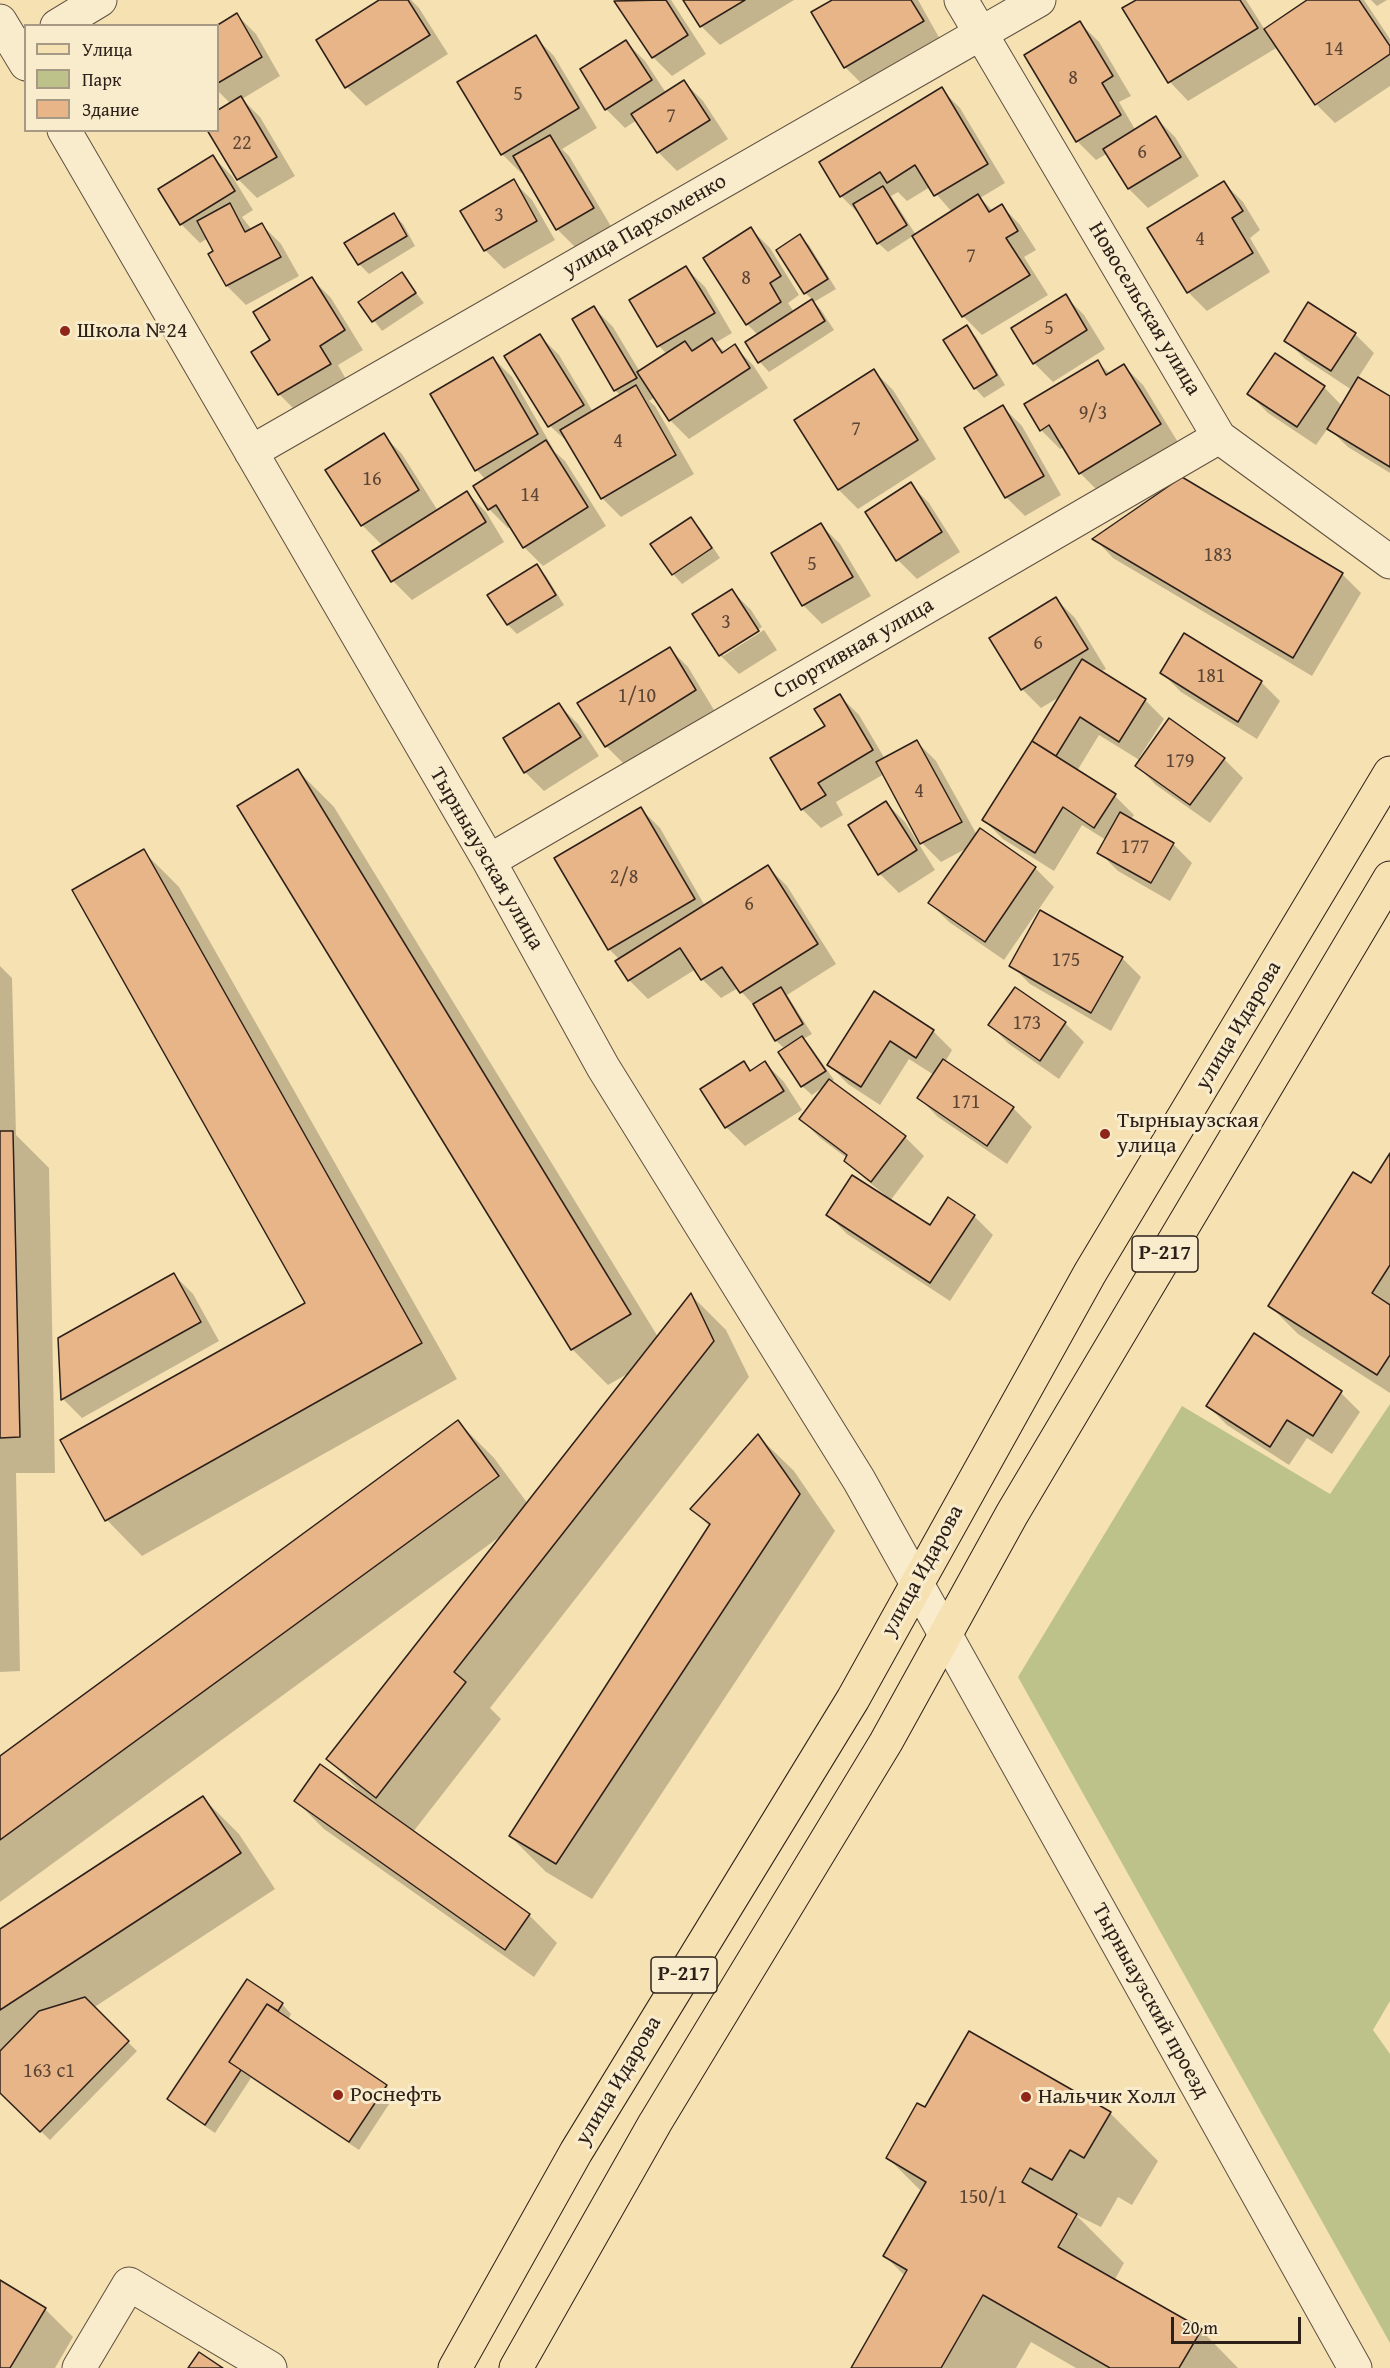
<!DOCTYPE html>
<meta charset="utf-8">
<style>
body{margin:0}
#map{position:relative;width:1390px;height:2368px;overflow:hidden;background:#f6e1b2;font-family:"Gentium Book Plus",serif}
canvas{display:block}
.legend{position:absolute;left:24px;top:24px;width:195px;height:108px;box-sizing:border-box;background:#f9eccd;border:2px solid #a79a85;margin:0;padding:8px 10px;list-style:none;font-size:18px;color:#2d2019}
.legend li{display:flex;align-items:center;gap:12px;height:30px}
.legend b{width:30px;border:2px solid #a79a85}
.scale{position:absolute;left:1171px;top:2317px;width:130px;height:27px;box-sizing:border-box;border:3px solid #2d2019;border-top:0;padding-left:8px;font-size:18px;line-height:21px;white-space:nowrap;color:#2d2019;-webkit-text-stroke:4px #f9eccd;paint-order:stroke}
</style>
<div id="map">
<canvas width="1390" height="2368"></canvas>
<ul class="legend">
<li><b style="height:8px;background:#f6e1b2"></b>Улица</li>
<li><b style="height:16px;background:#bdc28b"></b>Парк</li>
<li><b style="height:16px;background:#e7b588"></b>Здание</li>
</ul>
<div class="scale">20 m</div>
</div>
<script>
const context = document.querySelector('canvas').getContext('2d');
context.lineJoin = 'round';
function fillPath(path, color) {
  context.fillStyle = color;
  context.fill(path, 'evenodd');
}
function trace(path, color, width, dash) {
  context.strokeStyle = color;
  context.lineWidth = width;
  context.lineCap = dash ? 'butt' : 'round';
  context.setLineDash(dash || []);
  context.stroke(path);
}
function write(font, color, halo, rows, align = 'center') {
  context.font = font + ' "Gentium Book Plus",serif';
  context.lineWidth = 6;
  context.setLineDash([]);
  context.textBaseline = 'middle';
  context.strokeStyle = halo;
  context.fillStyle = color;
  for (const [text, x, y, turn = 0] of rows) {
    context.save();
    context.translate(x, y);
    context.rotate((+turn || 0) * Math.PI / 180);
    context.textAlign = isNaN(turn) ? turn : align;
    if (halo) context.strokeText(text, 0, 0);
    context.fillText(text, 0, 0);
    context.restore();
  }
}
fillPath(new Path2D(`
 M1390 1404V2001L1373 2030 1390 2054V2343L1018 1677 1182 1406 1330 1494Z`), '#bdc28b');
fillPath(new Path2D(`
 M382 0H411L419 8 448 54 366 106 347 87Z
 M618 0H671L706 54 672 76 653 57 616 1Z
 M685 0H794L720 45 701 26Z
 M835 0H918L941 41 864 86 845 67Z
 M1139 0H1246L1265 30 1309 0H1364L1390 39V86L1335 123 1316 104 1278 47 1188 101 1170 82 1124 9Z
 M1371 0H1387L1377 6Z
 M237 15 256 34 280 76 242 99 260 117 295 176 257 198 238 179 218 130V112L231 104 218 91V44H219L218 26Z
 M1080 23 1099 42 1131 96 1119 102 1136 131 1156 118 1175 137 1199 176 1148 208 1129 189 1108 153 1096 160 1077 141Z
 M535 37 554 56 597 128 562 149 569 156 612 228 576 248 557 229 524 171 521 173 502 154Z
 M626 42 645 61 666 93 684 82 703 101 728 139 677 171 658 152 637 120 625 128 606 109Z
 M941 89 960 108 1005 183 980 198 993 211 1002 206 1020 225 1036 250 1024 257 1048 295 982 335 963 316 913 236 888 252 878 243 860 215 841 196ZM930 187 952 212 916 235 891 196 898 192 907 201Z
 M213 157 232 176 253 210 242 217 252 230 262 225 281 244 299 276 246 305 227 286 210 254 215 251 208 238 200 243 181 224Z
 M513 181 532 200 555 240 504 269 485 250Z
 M1224 183 1243 202 1260 230 1250 238 1270 272 1207 311 1188 292Z
 M394 215 403 224 415 246 369 274 359 264 346 243Z
 M751 229 770 248 799 295 788 303 794 312 813 300 805 293 800 236 809 245 836 289 814 302 821 310 834 330 769 372 760 362 747 342 758 335 747 324Z
 M686 268 705 287 732 333 715 343 725 352 734 346 753 365 768 388 689 439 670 420 655 397 649 401 655 406 694 474 621 517 602 498 570 444 550 426 540 336 559 355 593 412 621 396 615 390 594 308 613 327 640 372 667 354 659 346 631 300Z
 M401 274 424 303 382 331 360 302Z
 M312 279 331 298 363 350 338 365 348 383 298 413 279 394 253 352 272 341Z
 M1065 296 1084 315 1105 349 1053 382 1034 363Z
 M966 327 976 337 1005 385 984 398 975 388Z
 M1355 334 1374 353 1358 378 1390 398V473L1348 447 1328 428 1316 445 1268 413 1249 394 1324 387 1342 406 1352 390 1305 359 1286 340Z
 M493 358 512 377 555 452 565 461 606 526 543 566 524 547 511 526 508 528 489 509 486 480 477 470 432 394Z
 M1098 362 1110 374 1124 366 1143 385 1179 444 1099 492 1080 473 1064 447 1060 449 1041 430Z
 M874 371 893 390 936 459 858 509 839 490 796 420Z
 M1003 407 1022 426 1061 495 1025 516 1006 497Z
 M383 435 402 454 438 511 467 493 486 512 504 542 412 600 393 581 374 551 383 546 362 525Z
 M1182 479 1342 574 1361 593 1312 676 1113 558 1095 539Z
 M910 484 929 503 960 552 917 579 898 560 867 512Z
 M691 519 700 528 720 558 682 584 673 574 653 544Z
 M821 525 840 544 871 596 822 624 803 605 773 553Z
 M537 566 546 576 564 605 517 634 508 625 489 595Z
 M732 591 751 610 762 627 723 652V656L764 630 777 650 739 674 720 655 694 615Z
 M1056 599 1075 618 1106 669 1100 672 1145 700 1164 719 1139 758 1224 759 1243 778 1210 823 1156 785 1137 766 1141 761 1099 735 1077 771 1115 796 1134 815 1131 819 1173 844 1192 863 1170 901 1118 871 1099 852 1106 840 1082 825 1054 871 1003 839 984 820 1061 696 1041 708 1022 689Z
 M1184 635 1261 682 1280 701 1257 739 1181 692 1162 673Z
 M669 648 688 667 714 710 625 765 606 746Z
 M840 696 859 715 885 759 917 742 936 761 977 835 980 830 1035 868 1054 887 1004 960 949 922 930 903 969 847 941 862 922 843 884 774 836 802 843 815 821 828 802 809 827 727Z
 M559 705 578 724 599 756 544 791 525 772Z
 M298 771 334 807 658 1337 691 1295 726 1330 749 1377 490 1708 501 1719 413 1832 529 1915 557 1943 534 1977 324 1829 296 1801 362 1794 328 1759 502 1535 0 1902V1757L458 1422 494 1458 528 1504 631 1372 608 1385 572 1349 239 806Z
 M886 803 905 822 935 870 899 893 880 874 850 826Z
 M641 809 660 828 705 906 768 867 787 886 836 964 787 995 812 1034 803 1039 811 1047 834 1080 831 1082 905 1137 924 1156 890 1201 930 1227 974 1216 993 1235 950 1301 847 1234 828 1215 885 1195 865 1179 846 1160 847 1158 820 1138 801 1119 823 1087 812 1095 802 1086 780 1053 785 1049 776 1041 757 1009 738 988 721 998 702 979 696 969 648 999 629 980 620 960 609 949Z
 M143 851 179 887 457 1379 142 1556 107 1520 307 1304Z
 M1041 912 1122 958 1141 977 1111 1031 1030 984 1011 965Z
 M0 966 12 978 16 1135 49 1168 55 1473H16L20 1671 0 1672Z
 M875 993 933 1031 952 1050 945 1062 1013 1108 1032 1127 1007 1164 938 1117 919 1098 934 1075 909 1059 880 1105 848 1084 829 1065Z
 M1065 1023 1084 1042 1059 1079 1009 1044 990 1025Z
 M744 1063 752 1071 765 1063 784 1082 802 1110 745 1146 726 1127 702 1089Z
 M1390 1156V1393L1298 1334 1270 1306 1371 1185Z
 M174 1275 193 1294 219 1341 82 1418 63 1399 59 1338Z
 M1254 1335 1341 1393 1360 1412 1332 1454 1307 1438 1289 1465 1227 1425 1208 1406Z
 M758 1436 794 1471 835 1531 592 1899 546 1872 510 1836 710 1527 692 1508Z
 M203 1798 239 1834 275 1889 93 2008 137 2051 50 2140 0 2092V1931Z
 M247 1981 282 2004 291 2014 288 2020 386 2086 395 2095 359 2150 251 2078 215 2133 178 2108 169 2099Z
 M926 2109 1110 2113 1158 2161 1132 2205 1118 2197 1101 2227 1076 2215 1124 2263 1114 2281 1201 2330 1238 2368H1076L1031 2342 1016 2368H853L905 2276 885 2256 922 2192 887 2157Z
 M0 2282 45 2309 73 2337 55 2368H0Z`), '#0003');
const building = new Path2D(`
 M379 0H408L430 35 345 88 316 40Z
 M666 0 688 35 652 58 614 1Z
 M683 0H745L700 27Z
 M832 0H911L924 21 844 68 811 12Z
 M1136 0H1240L1258 28 1168 83 1122 8Z
 M1307 0H1359L1390 46V54L1315 105 1264 29Z
 M237 13 262 57 218 83V26H216Z
 M1080 21 1113 76 1102 83 1121 115 1076 142 1024 55Z
 M536 35 579 108 501 155 457 82Z
 M626 40 652 80 605 110 580 69Z
 M684 80 710 120 657 153 631 114Z
 M942 87 988 164 934 196 915 165 887 183 880 172 840 197 819 162Z
 M241 96 277 157 237 180 207 130H218V110Z
 M1156 116 1181 157 1128 189 1103 149Z
 M550 135 594 208 556 230 513 156Z
 M213 155 235 191 180 225 158 189Z
 M514 179 537 221 484 251 460 211Z
 M1224 181 1243 211 1232 218 1253 253 1187 293 1147 228Z
 M883 186 907 225 877 244 853 204Z
 M978 194 989 212 1002 204 1018 231 1006 238 1030 275 962 317 912 236Z
 M230 203 245 232 262 223 281 257 226 286 208 254 213 251 197 221Z
 M394 213 407 236 358 265 344 243Z
 M751 227 781 276 770 283 781 302 746 325 703 258Z
 M800 234 828 279 804 294 776 250Z
 M686 266 715 313 657 347 629 300Z
 M402 272 416 293 372 322 358 302Z
 M312 277 345 330 320 346 331 364 278 395 251 352 270 340 253 312Z
 M1066 294 1087 330 1033 364 1011 328Z
 M812 299 825 321 758 363 745 342Z
 M1308 302 1356 333 1331 371 1284 341Z
 M594 306 637 378 614 391 572 319Z
 M967 325 997 375 974 389 943 340Z
 M540 334 584 405 548 427 504 356Z
 M712 338 722 353 735 344 750 368 669 421 637 372 685 341 692 351Z
 M1275 353 1325 386 1297 427 1247 394Z
 M493 357 538 434 475 471 430 394Z
 M1098 360 1106 375 1124 364 1161 424 1079 474 1049 425 1040 431 1024 404Z
 M874 369 918 440 838 490 794 420Z
 M1358 377 1390 396V467L1327 429Z
 M636 385 676 455 601 499 560 430Z
 M1003 405 1044 476 1005 498 964 428Z
 M384 433 419 490 361 526 325 470Z
 M546 440 588 507 523 548 496 505 488 510 473 486Z
 M1182 477 1343 573 1293 658 1092 539Z
 M911 482 942 532 896 561 865 512Z
 M467 491 486 522 391 582 372 551Z
 M691 517 712 548 672 575 650 544Z
 M821 523 853 577 802 606 771 553Z
 M537 564 556 595 507 625 487 595Z
 M732 589 759 631 719 656 692 614Z
 M1056 597 1088 649 1021 690 989 638Z
 M1184 633 1262 681 1238 722 1160 673Z
 M670 647 696 690 605 747 577 703Z
 M1082 659 1146 699 1119 742 1080 717 1056 756 1032 741Z
 M840 694 873 750 818 783 826 795 801 810 770 758 825 726 814 709Z
 M559 703 581 737 524 773 503 738Z
 M1169 718 1225 758 1190 805 1135 766Z
 M917 740 962 822 920 844 876 762Z
 M1032 741 1116 794 1094 828 1063 807 1035 853 982 820Z
 M298 769 631 1314 571 1350 237 806Z
 M886 801 917 850 878 875 848 825Z
 M641 807 695 899 608 950 554 858Z
 M1120 812 1174 843 1151 883 1097 853Z
 M980 828 1036 867 985 942 928 903Z
 M144 849 422 1343 105 1521 60 1440 305 1303 72 890Z
 M768 865 818 944 740 993 722 967 701 980 680 948 628 981 615 961Z
 M1040 910 1123 957 1091 1013 1009 966Z
 M781 987 803 1024 775 1041 753 1004Z
 M1015 987 1066 1022 1040 1061 988 1025Z
 M874 991 934 1030 916 1058 890 1041 861 1087 827 1065Z
 M802 1036 826 1071 801 1087 778 1052Z
 M943 1059 1014 1107 987 1146 917 1098Z
 M744 1061 750 1071 765 1061 784 1091 725 1128 700 1089Z
 M829 1079 906 1136 871 1182 844 1161 847 1155 799 1119Z
 M0 1131H13L20 1437 0 1438Z
 M1390 1153V1265L1372 1293 1390 1305V1355L1377 1375 1268 1306 1353 1172 1371 1183Z
 M852 1175 930 1225 948 1197 975 1215 930 1283 826 1215Z
 M174 1273 201 1322 61 1400 58 1338Z
 M691 1293 714 1341 454 1672 466 1682 376 1798 326 1759Z
 M1254 1333 1342 1391 1313 1436 1287 1420 1270 1447 1206 1406Z
 M458 1420 499 1476 0 1840V1756Z
 M758 1434 800 1494 556 1864 509 1836 710 1524 690 1509Z
 M320 1764 530 1914 505 1950 294 1801Z
 M203 1796 241 1853 0 2010V1929Z
 M247 1979 283 2003 278 2011 267 2004 229 2062 241 2070 205 2125 167 2099Z
 M85 1997 129 2041 40 2132 0 2093V2051L39 2011Z
 M267 2004 387 2085 349 2142 229 2062Z
 M969 2031 1111 2112 1084 2158 1070 2150 1052 2180 1030 2168 1022 2182 1077 2214 1058 2247 1202 2329 1179 2368H1110L983 2295 941 2368H851L907 2270 883 2256 926 2182 886 2158 917 2103 925 2107Z
 M0 2280 46 2308 10 2368H0Z
 M199 2352 223 2368H188Z`);
fillPath(building, '#e7b588');
trace(building, '#2d2019', 1.5);
const minor = new Path2D(`
 M961 0 1219 437 1390 562
 M0 21 26 64
 M57 26 100 0
 M64 130 489 861 603 1067 859 1480 1355 2368
 M251 452 1039 0
 M489 861 1219 437
 M79 2368 129 2284 270 2368`);
const major = new Path2D(`
 M455 2368 576 2152 853 1699 1090 1273 1390 773
 M516 2368 655 2123 886 1742 1012 1514 1390 878`);
trace(minor, '#5f503f', 35);
trace(major, '#2d2019', 35);
trace(minor, '#f9eccd', 33);
trace(major, '#f6e1b2', 33);
for (const [x, y, r, color] of [
 [65,331,6,"#8f2418"],
 [1105,1134,6,"#8f2418"],
 [338,2095,6,"#8f2418"],
 [1026,2097,6,"#8f2418"]
]) {
  const dot = new Path2D();
  dot.arc(x, y, r, 0, 2 * Math.PI);
  context.fillStyle = color;
  context.fill(dot);
  trace(dot, '#f9eccd', 2);
}
write('20px', '#5c4535', null, [
 ["14",1334,50],
 ["8",1073,79],
 ["5",518,95],
 ["7",671,117],
 ["22",242,144],
 ["6",1142,153],
 ["3",499,216],
 ["4",1200,240],
 ["7",971,257],
 ["8",746,279],
 ["5",1049,329],
 ["9/3",1093,414],
 ["7",856,430],
 ["4",618,442],
 ["16",372,480],
 ["14",530,496],
 ["183",1218,556],
 ["5",812,565],
 ["3",726,623],
 ["6",1038,644],
 ["181",1211,677],
 ["1/10",637,697],
 ["179",1180,762],
 ["4",919,792],
 ["177",1135,848],
 ["2/8",624,878],
 ["6",749,905],
 ["175",1066,961],
 ["173",1027,1024],
 ["171",966,1103],
 ["163 с1",49,2072],
 ["150/1",983,2198]
]);
for (const [x, y, w] of [
 [1165,1254,66],
 [684,1975,66]
]) {
  const box = new Path2D();
  box.roundRect(x - w / 2, y - 18, w, 36, 4.5);
  context.fillStyle = '#f9eccd';
  context.fill(box);
  trace(box, '#2d2019', 1.5);
}
write('bold 21px', '#2d2019', null, [
 ["Р-217",1165,1254],
 ["Р-217",684,1975]
]);
write('22px', '#2d2019', '#f9eccd', [
 ["улица Пархоменко",645,226,-30],
 ["Новосельская улица",1144,309,59],
 ["Спортивная улица",854,649,-30],
 ["Тырныаузская улица",486,859,60],
 ["улица Идарова",1239,1026,-59],
 ["улица Идарова",923,1571,-61],
 ["Тырныаузский проезд",1150,2001,61],
 ["улица Идарова",619,2081,-59]
]);
write('22px', '#2d2019', '#f9eccd', [
 ["Школа №24",77,331],
 ["Тырныаузская",1117,1121],
 ["улица",1117,1146],
 ["Роснефть",350,2095],
 ["Нальчик Холл",1038,2097]
], 'left');
</script>
